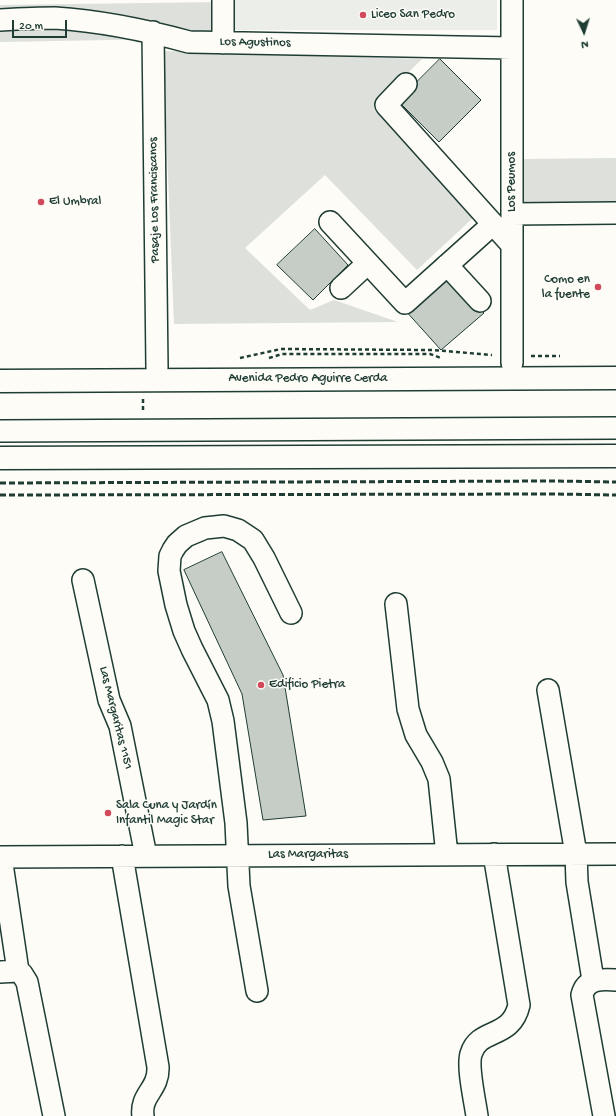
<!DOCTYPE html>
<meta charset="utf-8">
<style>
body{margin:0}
#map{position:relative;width:616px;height:1116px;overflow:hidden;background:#fdfcf7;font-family:"Gochi Hand",sans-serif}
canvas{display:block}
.north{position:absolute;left:564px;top:12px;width:40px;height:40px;-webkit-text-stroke:3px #fdfcf7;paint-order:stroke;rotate:176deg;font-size:11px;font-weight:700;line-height:16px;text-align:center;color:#1f3d34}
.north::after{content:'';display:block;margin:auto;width:14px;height:18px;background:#1f3d34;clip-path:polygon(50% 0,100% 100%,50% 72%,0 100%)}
.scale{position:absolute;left:12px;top:20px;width:55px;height:18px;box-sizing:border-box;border:2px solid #1f3d34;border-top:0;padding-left:5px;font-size:12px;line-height:14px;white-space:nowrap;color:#1f3d34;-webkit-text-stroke:3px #fdfcf7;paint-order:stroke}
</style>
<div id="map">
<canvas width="616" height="1116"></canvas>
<div class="north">N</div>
<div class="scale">20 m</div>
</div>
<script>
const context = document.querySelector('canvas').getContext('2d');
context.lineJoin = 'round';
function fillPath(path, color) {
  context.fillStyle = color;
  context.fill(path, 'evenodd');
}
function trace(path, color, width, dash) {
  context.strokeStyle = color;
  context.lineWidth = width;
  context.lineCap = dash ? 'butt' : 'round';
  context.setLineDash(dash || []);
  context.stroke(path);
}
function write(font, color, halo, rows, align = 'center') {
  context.font = font + ' "Gochi Hand",sans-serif';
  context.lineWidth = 3;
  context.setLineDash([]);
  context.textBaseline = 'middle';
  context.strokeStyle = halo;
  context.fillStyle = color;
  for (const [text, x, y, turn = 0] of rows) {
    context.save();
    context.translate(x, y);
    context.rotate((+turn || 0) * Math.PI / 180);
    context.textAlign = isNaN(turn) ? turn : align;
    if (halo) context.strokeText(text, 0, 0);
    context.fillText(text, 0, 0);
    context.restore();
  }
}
fillPath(new Path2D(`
 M229 0H497V30H229Z`), '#eceee9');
fillPath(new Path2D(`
 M219 2V38L0 42V5Z
 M163 51 422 59 373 108 473 218 417 270 325 175 245 248 310 310 334 300 398 322 174 324Z
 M616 158V205H524V159Z`), '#dde0db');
const building = new Path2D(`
 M440 59 481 100 439 142 398 101Z
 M315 229 348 265 313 300 277 265Z
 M447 273 484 313 441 350 404 309Z
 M222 552 283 675 306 816 263 820 242 694 184 570Z`);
fillPath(building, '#c6cdc7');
trace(building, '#1f3d34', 1);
const minor = new Path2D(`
 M223 0V43
 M512 0V363
 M0 20C18 19 37 18 55 18 101 21 145 30 189 42L512 48
 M153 32 157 368
 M406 84 386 105 493 224
 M512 214 616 213
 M330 222 405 303 493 224 512 245
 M447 265 480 301
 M341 288 368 263
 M0 431 616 428
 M83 580 109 700 120 726 146 856
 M396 604 408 709 416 735 432 762 439 779 447 855
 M548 690 576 854 577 882 593 980
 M122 856 158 1067C159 1090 140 1094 143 1116
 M0 857 616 854
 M1 857 18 971 22 974 27 982 54 1116
 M0 972 18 971
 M257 991 239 886 236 823 223 721 218 700 192 649 184 631 176 605 169 571 170 556 173 550 177 544 186 536 205 528 224 526 238 530 253 540 264 558 291 613
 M477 1116C475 1101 467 1067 471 1054 479 1027 511 1040 519 1005L494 854
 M604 1116 582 995C586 978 602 979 616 980`);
const highway = new Path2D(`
 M0 381 616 378
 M0 458 616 456`);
trace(minor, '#1f3d34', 24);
trace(highway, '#1f3d34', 25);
trace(new Path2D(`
 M531 356H560
 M240 358 281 349 433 350 492 355
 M269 358 282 354H430L441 358
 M143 399V410`), '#1f3d34', 2.5, [4, 3]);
trace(minor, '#fdfcf7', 21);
trace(highway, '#fdfcf7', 22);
trace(new Path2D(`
 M0 483 554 481 616 482
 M0 495 554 494 616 495`), '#1f3d34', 3, [6, 3]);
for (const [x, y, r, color] of [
 [363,15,4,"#d1495b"],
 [41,202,4,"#d1495b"],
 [598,287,4,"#d1495b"],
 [261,685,4,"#d1495b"],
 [108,813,4,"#d1495b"]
]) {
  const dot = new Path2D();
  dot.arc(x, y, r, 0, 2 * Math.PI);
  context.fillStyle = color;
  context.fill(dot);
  trace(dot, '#fdfcf7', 1.5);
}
write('13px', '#1f3d34', '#fdfcf7', [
 ["Liceo San Pedro",371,15],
 ["El Umbral",49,202],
 ["Como en",590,280,"right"],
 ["la fuente",590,295,"right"],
 ["Edificio Pietra",269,685],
 ["Sala Cuna y Jardín",116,806],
 ["Infantil Magic Star",116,821]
], 'left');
write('13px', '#1f3d34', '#fdfcf7', [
 ["Los Agustinos",255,43,1],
 ["Los Peumos",512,182,-90],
 ["Pasaje Los Franciscanos",155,200,-91],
 ["Avenida Pedro Aguirre Cerda",308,379],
 ["Las Margaritas 1151",115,718,76],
 ["Las Margaritas",308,855]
]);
</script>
